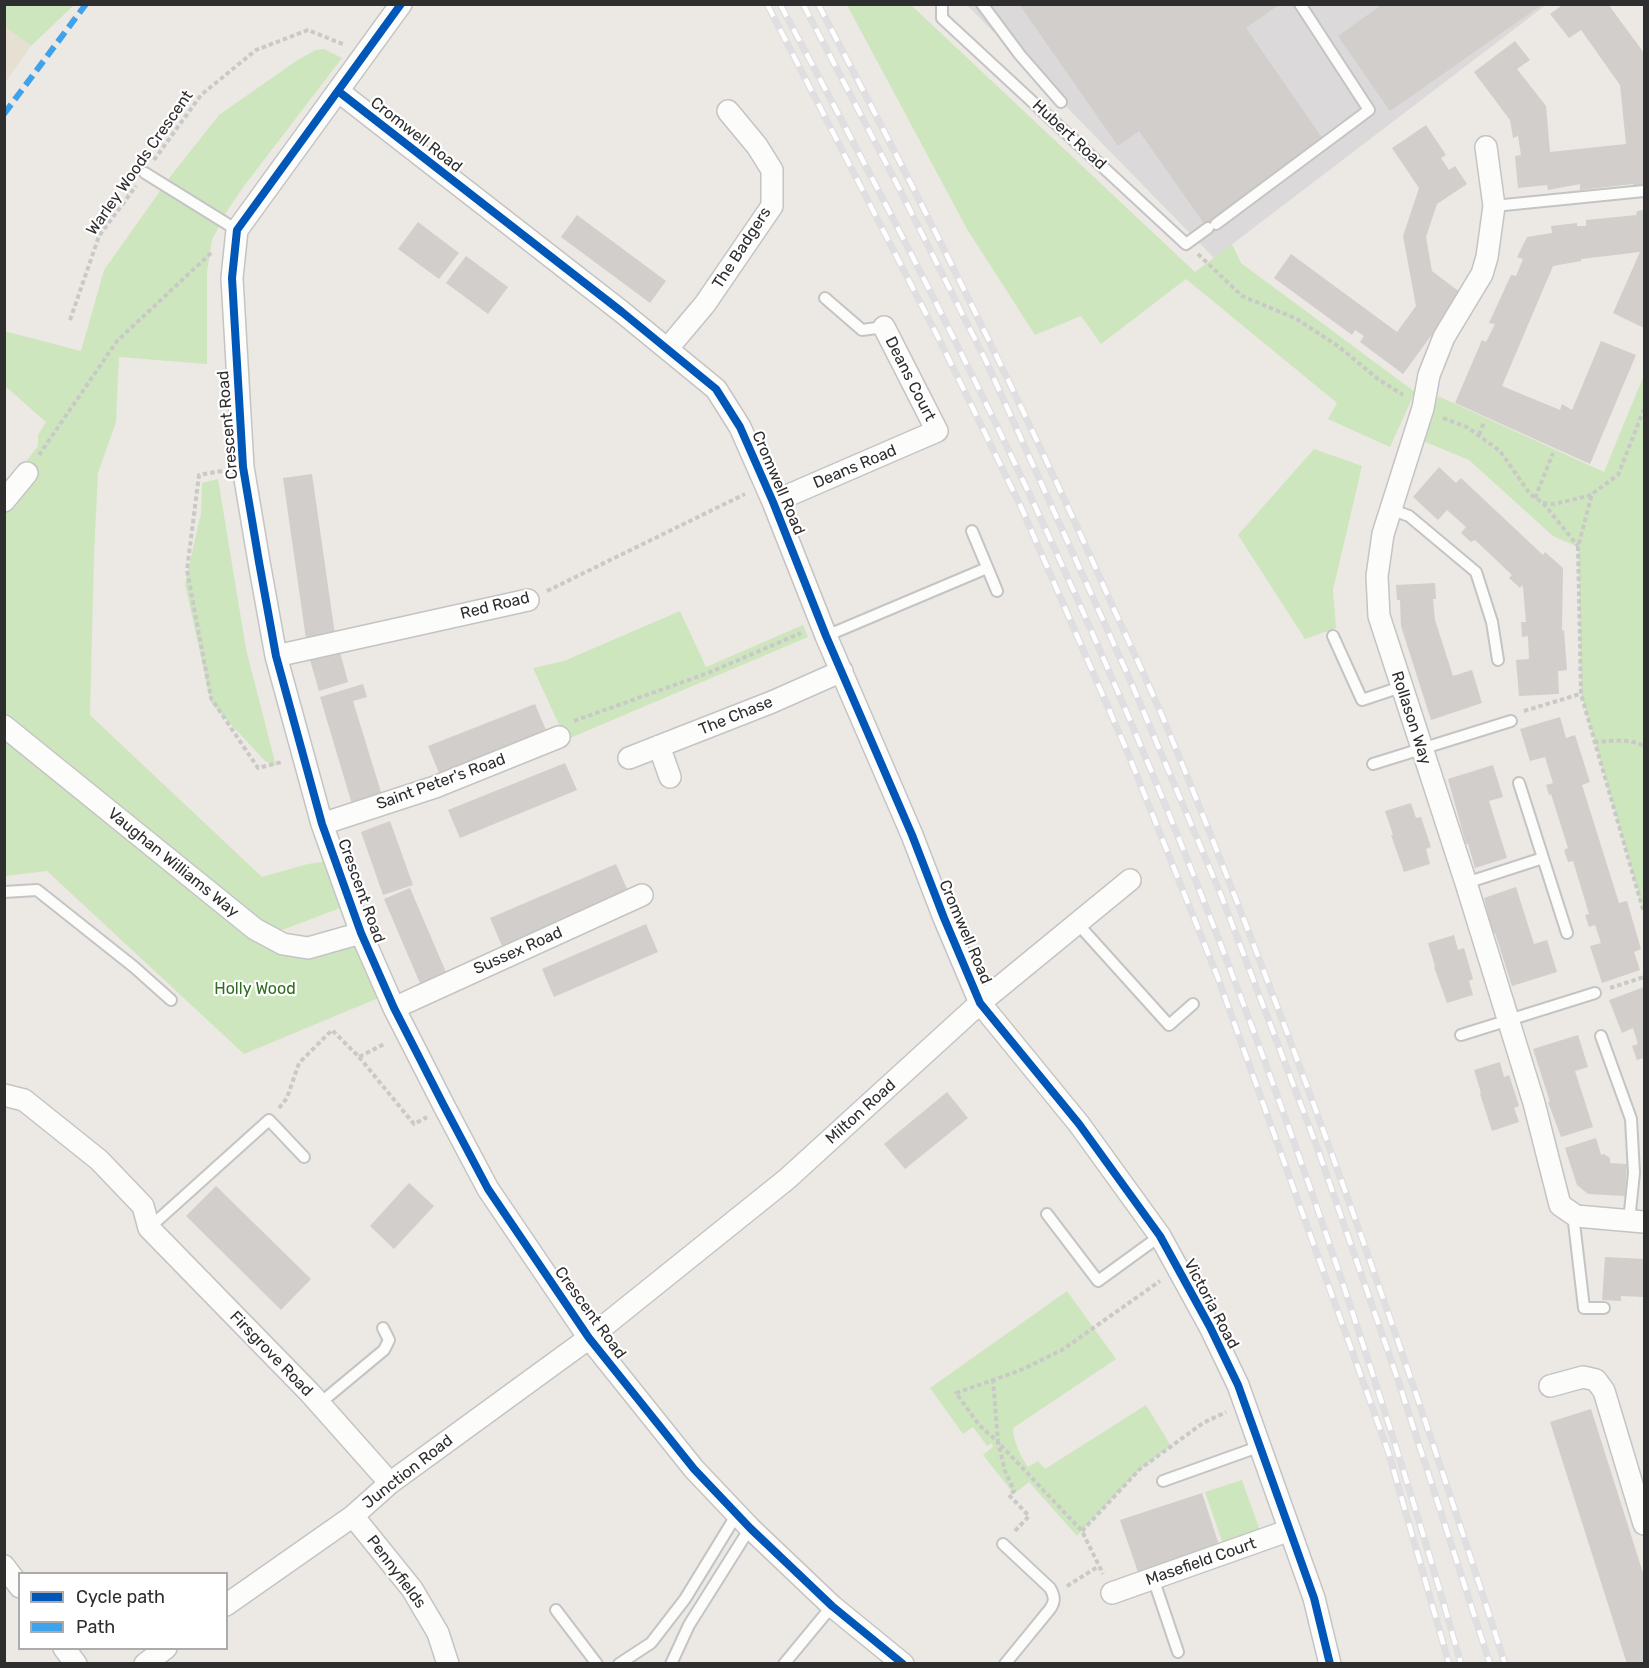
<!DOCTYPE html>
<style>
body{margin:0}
#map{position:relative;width:1649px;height:1668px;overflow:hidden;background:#ece8e4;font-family:Rubik,sans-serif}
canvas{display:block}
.frame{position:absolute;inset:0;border:6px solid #2e2e2e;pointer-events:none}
.legend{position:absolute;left:18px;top:1572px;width:210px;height:78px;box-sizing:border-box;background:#fff;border:2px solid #ababab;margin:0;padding:8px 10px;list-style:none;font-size:18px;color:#2e2e2e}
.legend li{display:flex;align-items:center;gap:12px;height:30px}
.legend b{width:30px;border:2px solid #ababab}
</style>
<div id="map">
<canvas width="1649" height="1668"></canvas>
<div class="frame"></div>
<ul class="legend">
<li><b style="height:8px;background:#0057b8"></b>Cycle path</li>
<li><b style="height:8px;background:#3ea3eb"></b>Path</li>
</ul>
</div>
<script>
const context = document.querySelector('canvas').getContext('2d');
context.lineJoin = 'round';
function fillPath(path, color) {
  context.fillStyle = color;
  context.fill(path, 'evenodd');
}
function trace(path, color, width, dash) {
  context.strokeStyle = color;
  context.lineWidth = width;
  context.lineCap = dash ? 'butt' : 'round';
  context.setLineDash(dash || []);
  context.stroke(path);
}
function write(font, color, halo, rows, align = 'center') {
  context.font = font + ' Rubik,sans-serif';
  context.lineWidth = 4.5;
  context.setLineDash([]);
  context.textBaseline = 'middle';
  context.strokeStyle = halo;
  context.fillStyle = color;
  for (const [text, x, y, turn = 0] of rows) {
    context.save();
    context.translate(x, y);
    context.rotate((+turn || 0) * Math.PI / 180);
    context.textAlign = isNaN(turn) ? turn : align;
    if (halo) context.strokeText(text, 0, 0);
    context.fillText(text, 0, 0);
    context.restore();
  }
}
fillPath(new Path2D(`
 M967 5H1546L1214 258Z`), '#dcd9db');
fillPath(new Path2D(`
 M5 27 31 46 5 83Z`), '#e6e0d3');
fillPath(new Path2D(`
 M5 4H74V5L31 46 5 27Z
 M847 5H911L1195 272 1232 244 1241 263 1415 392 1390 447 1328 419 1337 403 1186 279 1101 344 1081 316 1035 335 967 229Z
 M324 49 342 58 244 186 227 211 212 240 207 272V364L119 357 116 422 98 473 94 554 90 715 262 877 308 864 335 860 351 904 269 935 308 948 361 933 388 994 244 1054 47 871 5 876V489L38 446V435L46 422 5 386 4 331 81 351 104 270 170 177 219 115 299 59 316 50Z
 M1644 375V913L1581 694 1578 547 1553 536 1469 460 1423 441 1438 396 1604 472Z
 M1314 449 1362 466 1333 590 1336 628 1305 639 1238 535Z
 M218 479 246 649 276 766 265 761 211 703 185 584 201 513 202 483Z
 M680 611 706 667 803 625 808 637 570 738 560 727 533 668 564 661Z
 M1067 1291 1116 1359 1013 1428C1014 1443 1020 1455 1028 1467L1038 1461 1045 1469 1146 1405 1171 1446 1140 1469 1077 1536 1029 1482 1014 1494 983 1455 993 1447 992 1443 987 1446 973 1427 963 1434 930 1388Z
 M1242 1480 1260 1531 1223 1544 1205 1492Z`), '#cee6be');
fillPath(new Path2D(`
 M1019 4H1280L1246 28 1325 142 1205 225 1139 131 1118 146Z
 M1383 4H1543L1390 111 1338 36Z
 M1564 4H1608L1644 53V185L1634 187 1633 184 1580 190V184L1548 190 1547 185 1518 188 1515 156 1521 155 1518 136 1513 138 1510 120 1474 72 1515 41 1530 60 1517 69 1546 106 1550 152 1626 144 1620 85 1581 30 1569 38 1550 14Z
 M1426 125 1446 155 1441 158 1449 170 1455 166 1467 184 1437 204 1426 237 1432 271 1461 293 1440 325H1439L1403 374 1360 342 1364 336 1355 330 1352 335 1274 278 1291 254 1397 332 1416 306 1403 236 1419 188 1392 148Z
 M1644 210V328L1613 313 1640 252 1581 259V261L1553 266 1502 386 1560 410 1562 404 1572 410 1601 341 1636 355 1590 464 1455 403 1482 340 1486 342 1495 324 1489 323 1511 275 1516 276 1523 259 1517 257 1527 237 1552 233 1551 226 1577 223V226H1586V220L1636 215 1637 211Z
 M577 215 666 281 650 303 561 237Z
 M418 222 459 253 439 279 398 249Z
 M466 256 508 287 488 314 446 283Z
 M1439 467 1456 483 1461 478 1543 555 1545 552 1563 568 1562 631 1564 630 1567 670 1558 671 1559 694 1519 696 1516 660 1529 659 1528 636 1522 637 1521 622H1526L1523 587 1522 585 1520 588 1509 578 1512 575 1475 540 1471 542 1461 533 1466 527 1447 510 1438 520 1413 497Z
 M312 474 335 635 306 639 283 478Z
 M1435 583 1436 599H1433L1435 620 1453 676 1472 670 1482 703 1431 720 1401 626 1400 600H1397L1396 585Z
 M340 652 348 682 319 691 310 660Z
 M363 684 367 697 353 701 384 802 354 811 320 697Z
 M535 704 546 730 439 773 428 746Z
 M1560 717 1566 738 1575 735 1590 782 1582 785 1619 903 1627 901 1641 949 1634 952 1640 970 1602 983 1590 946 1601 943 1595 925 1589 927 1585 915 1589 914 1573 861 1568 862 1564 850 1568 848 1551 794 1549 795 1546 785 1553 783 1545 757 1530 761 1520 729Z
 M565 763 577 790 460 838 448 810Z
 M1493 765 1503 797 1489 801 1507 858 1475 868 1468 844H1466L1448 779Z
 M1411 803 1416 818 1421 817 1431 847 1426 849 1430 864 1404 872 1391 835H1393L1385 811Z
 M390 821 413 885 383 895 361 832Z
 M616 864 628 891 502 946 490 918Z
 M1516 887 1534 944 1547 940 1557 972 1512 986 1495 933 1493 934 1484 898Z
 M410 888 448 977 422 988 384 899Z
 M646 924 658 952 554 997 542 969Z
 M1454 935 1458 950 1464 948 1473 979 1469 981 1473 995 1447 1003 1434 967 1435 966 1428 943Z
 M1644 987V1058L1637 1060 1632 1046 1638 1044 1633 1028 1622 1033 1609 1000Z
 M1578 1035 1588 1067 1575 1071 1593 1127 1561 1137 1548 1102H1550L1533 1049Z
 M1500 1062 1504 1077 1509 1075 1519 1106 1514 1108 1519 1122 1492 1131 1480 1094 1481 1093 1474 1070Z
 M947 1092 968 1118 905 1169 884 1144Z
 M1596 1138 1601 1155 1604 1154 1610 1158V1163L1627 1164 1625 1196 1588 1194 1577 1185 1565 1148Z
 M409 1183 434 1206 394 1249 370 1226Z
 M216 1186 311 1279 281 1310 186 1216Z
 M1605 1257 1644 1259V1297L1621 1296V1301L1602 1300Z
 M1591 1409 1644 1576V1664H1627L1550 1422Z
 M1202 1493 1220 1548 1139 1575 1120 1520Z`), '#d1cecb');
const lane = new Path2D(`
 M942 4V18L1186 244 1208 228
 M982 4 1020 55 1061 102
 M145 173 237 230
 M1494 206 1644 191
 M1216 224 1369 110 1300 4
 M825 298 862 330 884 327
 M1390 509 1409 516 1476 572 1492 622 1498 660
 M972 531 997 591
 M826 636 987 568
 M1333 636 1362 700 1401 687
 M1373 764 1511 721
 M1519 783 1543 858
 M1466 883 1543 858 1567 933
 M4 892 37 890 134 967 171 1000
 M1077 923 1169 1025 1193 1004
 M1461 1035 1595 993
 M1601 1036 1631 1119 1634 1173 1629 1221
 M1047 1214 1098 1281 1160 1236
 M1573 1214 1584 1308H1604
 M149 1228 269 1120 304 1157
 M319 1404 384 1350 389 1340 383 1328
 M1163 1481 1261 1446
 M1003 1544 1050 1588C1054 1595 1056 1601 1050 1609L1005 1664
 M1153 1578 1178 1652
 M556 1610 597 1664
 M619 1664 651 1643 685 1599 737 1514
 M671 1664 689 1625 750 1528
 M784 1664 832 1606`);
const street = new Path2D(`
 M401 4 237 230 232 278 243 467 259 562 276 656 322 824 361 933 394 1008 443 1104 488 1189 589 1338 694 1469 750 1528 832 1606 903 1664
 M338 91 622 312 716 389 740 427 773 502 826 636 912 835 944 918 980 1003 1079 1124 1160 1236 1210 1327 1238 1385 1314 1598 1330 1664
 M1486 147 1494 206 1487 257 1482 274 1444 337 1429 375 1423 408 1383 534 1377 576 1379 616 1466 883 1534 1103 1560 1205 1576 1216 1644 1222
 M668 348 705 304 772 206V170L757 146 728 111
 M4 501 27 473
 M773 502 937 431 884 327
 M276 656 528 600
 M4 726 255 929 283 944 308 948 361 933
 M659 746 670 777
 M629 758 772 702 842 671
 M322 824 435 787 559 737
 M394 1008 642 895
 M4 1095 24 1100 99 1160 143 1206 149 1228 310 1393 390 1483
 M1550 1386 1583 1377 1596 1380 1604 1391 1644 1524
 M353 1516 412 1589 438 1633 448 1664
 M4 1566 20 1587
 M1112 1593 1290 1530
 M226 1605 353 1516 390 1483 589 1338 787 1179 980 1003 1130 880
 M64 1648 76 1664
 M145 1664 166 1648`);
trace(lane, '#c5c4c5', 14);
trace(street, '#c5c4c5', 24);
trace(new Path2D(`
 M154 160 201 95 256 50 308 30 345 45
 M1198 254 1242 296 1295 318 1338 346 1378 379 1403 395
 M70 320 99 236 136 186
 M1644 409 1618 475 1592 494 1578 547 1581 694 1644 913
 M1443 418 1467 427 1500 451 1530 494 1543 503 1578 546
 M1479 435 1484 422
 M39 455 117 341 212 252
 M222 471 199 475 187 570 211 698 258 768 282 762
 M1535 498 1553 453
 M1543 503 1554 504 1592 495
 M547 591 745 494
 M1524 711 1580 694
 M574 721 708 673 801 633
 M1594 742C1612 741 1628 738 1644 746
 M1610 988 1644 977
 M359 1057 414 1124 427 1117
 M279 1108 287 1098 299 1063 332 1030 359 1057 386 1043
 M993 1379 998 1442 1082 1531 1103 1574
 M1015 1531 1029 1516 1009 1495 1014 1491 1005 1471 998 1442 979 1425 956 1393 1021 1370 1062 1350 1160 1281
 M1082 1531 1140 1469 1203 1423 1226 1412
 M1067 1586 1099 1566`), '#c9c9c8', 4, [4.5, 3]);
trace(lane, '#fcfcfb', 10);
trace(street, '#fcfcfb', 21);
const rail = new Path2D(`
 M767 4 941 343 1022 509 1127 751 1218 978 1389 1454 1449 1664
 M780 4C868 169 955 335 1034 504 1152 758 1254 1019 1343 1284 1385 1410 1425 1536 1461 1664
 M803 4 900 190 986 361 1131 682 1221 895 1317 1147 1399 1383 1490 1664
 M818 4C922 202 1022 401 1112 605 1132 649 1153 693 1171 737 1296 1041 1405 1351 1505 1664`);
trace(rail, '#dfdfe1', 7);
trace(rail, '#fff', 4.5, [14]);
trace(new Path2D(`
 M4 114 86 4`), '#3ea3eb', 6, [12, 6]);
trace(new Path2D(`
 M401 4 237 230 232 278 243 467 259 562 276 656 322 824 361 933 394 1008 443 1104 488 1189 589 1338 694 1469 750 1528 832 1606 903 1664
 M338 91 622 312 716 389 740 427 773 502 826 636 912 835 944 918 980 1003 1079 1124 1160 1236 1210 1327 1238 1385 1314 1598 1330 1664`), '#0057b8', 8);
write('16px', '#2e2e2e', '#fff', [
 ["Cromwell Road",416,135,38],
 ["Hubert Road",1069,135,43],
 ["Warley Woods Crescent",140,163,-55],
 ["The Badgers",742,248,-57],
 ["Deans Court",910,379,63],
 ["Crescent Road",228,425,-95],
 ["Deans Road",855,467,-23],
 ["Cromwell Road",778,483,67],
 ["Red Road",495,606,-14],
 ["The Chase",736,716,-22],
 ["Rollason Way",1411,718,72],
 ["Saint Peter's Road",441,782,-20],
 ["Vaughan Williams Way",173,863,39],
 ["Crescent Road",361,891,70],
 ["Cromwell Road",965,932,67],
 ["Sussex Road",518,951,-24],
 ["Milton Road",861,1112,-42],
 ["Victoria Road",1211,1304,62],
 ["Crescent Road",590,1313,54],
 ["Firsgrove Road",271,1354,46],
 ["Junction Road",408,1472,-38],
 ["Masefield Court",1201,1562,-19],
 ["Pennyfields",396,1572,53]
]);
write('16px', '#2c6e1b', '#fff', [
 ["Holly Wood",255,989]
]);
</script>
